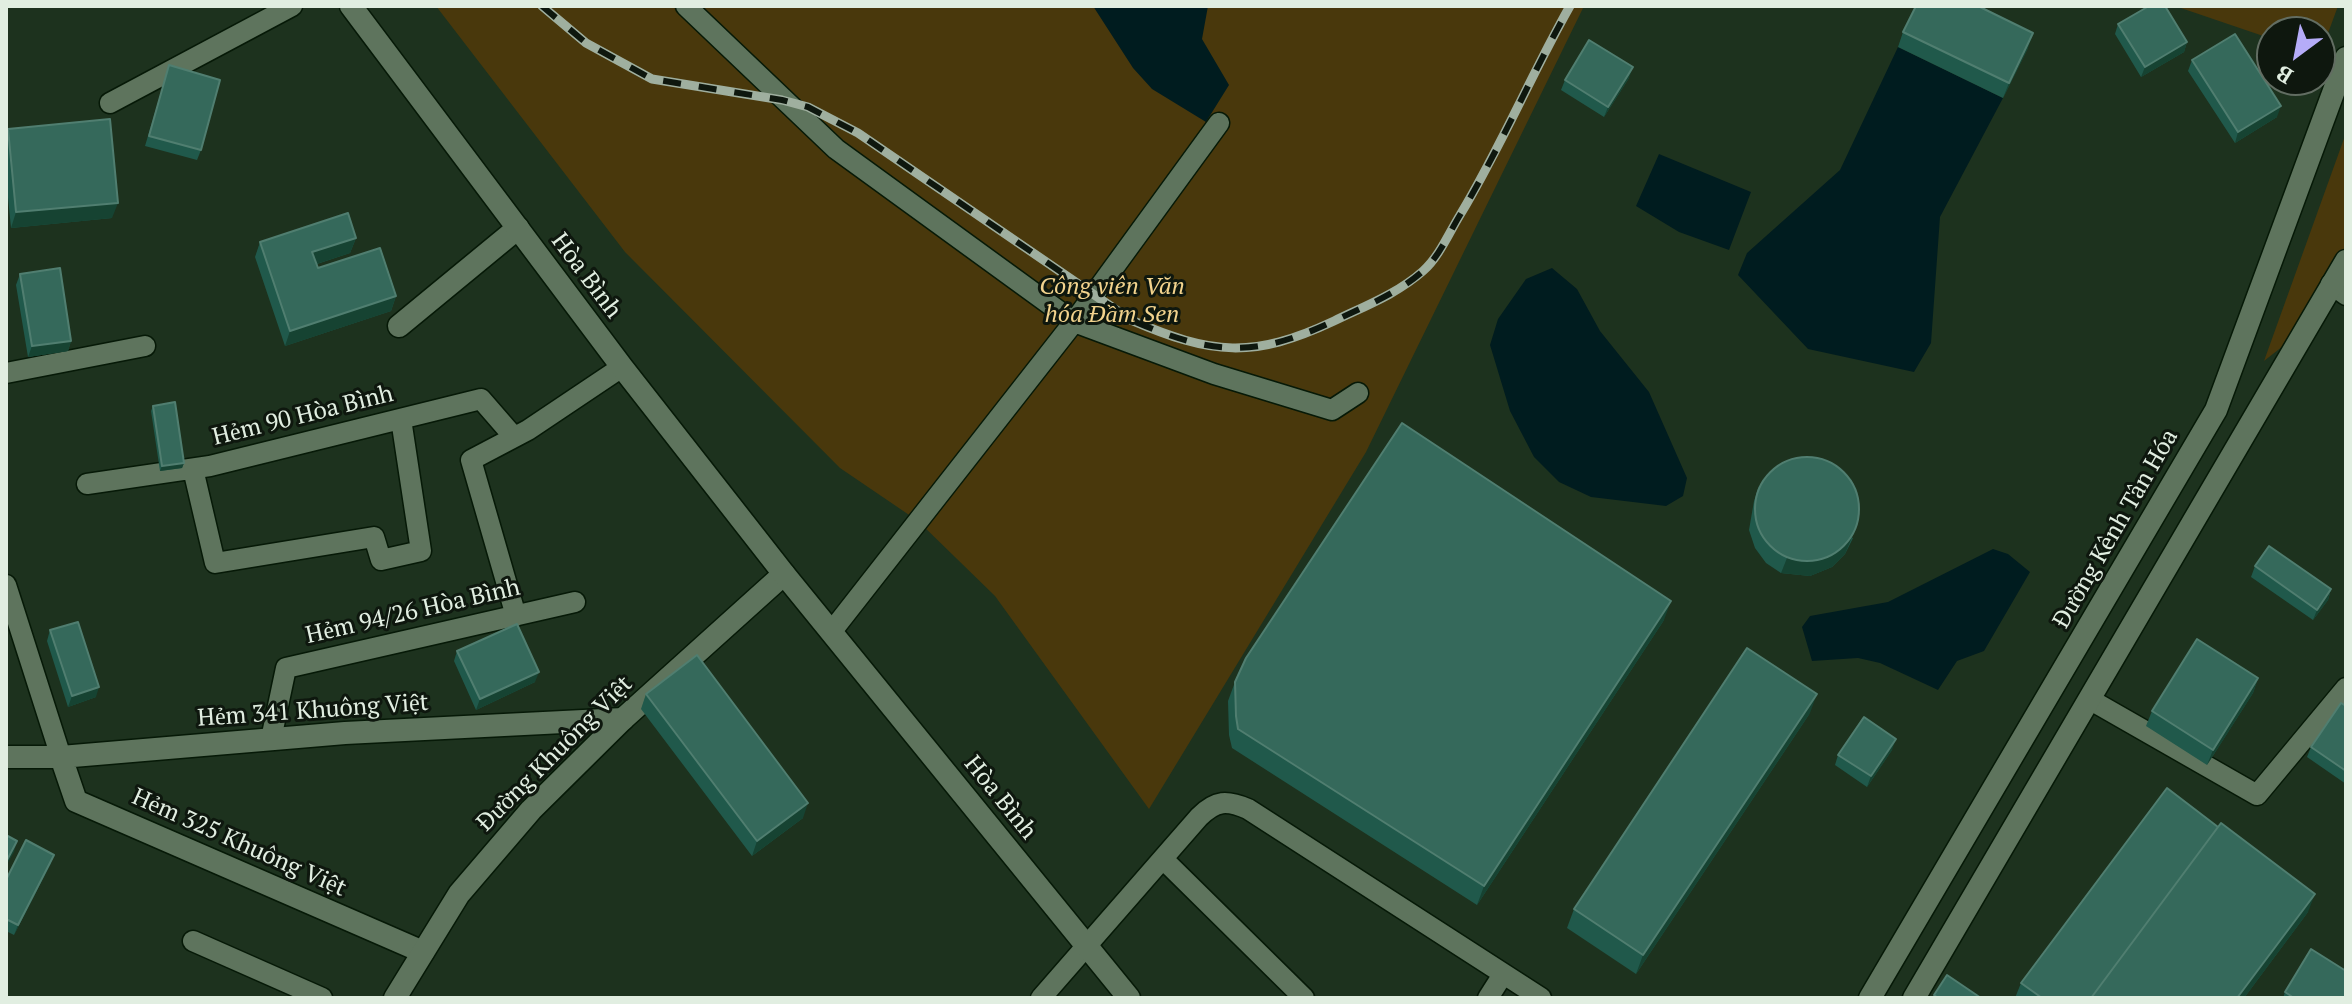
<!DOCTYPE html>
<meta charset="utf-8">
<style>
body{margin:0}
#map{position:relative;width:2352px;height:1004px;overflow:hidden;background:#1d321e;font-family:"PT Serif",serif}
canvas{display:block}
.frame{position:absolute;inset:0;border:8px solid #e1eee1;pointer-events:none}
.north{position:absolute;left:2256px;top:16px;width:80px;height:80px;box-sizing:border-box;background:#0e170e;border:2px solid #626d62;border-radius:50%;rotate:212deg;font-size:22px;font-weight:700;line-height:32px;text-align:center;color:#e1eee1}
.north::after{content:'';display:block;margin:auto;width:28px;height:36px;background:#b5acf8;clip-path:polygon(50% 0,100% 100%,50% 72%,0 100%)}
</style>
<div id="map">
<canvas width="2352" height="1004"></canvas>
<div class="frame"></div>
<div class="north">B</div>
</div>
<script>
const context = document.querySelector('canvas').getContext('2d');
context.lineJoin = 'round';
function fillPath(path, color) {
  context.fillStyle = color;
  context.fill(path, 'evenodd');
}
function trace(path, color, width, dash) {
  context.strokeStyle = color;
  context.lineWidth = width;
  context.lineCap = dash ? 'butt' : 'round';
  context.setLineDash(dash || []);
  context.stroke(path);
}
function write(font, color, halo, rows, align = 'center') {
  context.font = font + ' "PT Serif",serif';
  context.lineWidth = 6;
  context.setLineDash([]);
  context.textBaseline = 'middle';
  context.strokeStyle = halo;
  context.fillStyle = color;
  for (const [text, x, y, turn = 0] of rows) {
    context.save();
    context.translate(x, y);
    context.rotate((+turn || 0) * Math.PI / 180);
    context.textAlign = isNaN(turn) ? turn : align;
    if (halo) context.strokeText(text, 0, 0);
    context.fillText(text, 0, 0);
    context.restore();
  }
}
fillPath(new Path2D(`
 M436 6H1584L1366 452 1149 809 995 596 918 521 840 468 625 252Z
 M2175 6H2338L2320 55V32H2272V39Z
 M2346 133V252L2302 331 2264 361Z`), '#49380c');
fillPath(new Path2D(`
 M1093 6H1208L1202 39 1229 85 1206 122 1152 89 1133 68Z
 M1898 47 2003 98 1940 217 1931 343 1914 372 1808 349 1738 275 1747 253 1840 170Z
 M1659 154 1751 192 1729 250 1679 232 1636 206Z
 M1552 268 1577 289 1600 331 1649 392 1687 478 1683 496 1666 506 1591 497 1559 482 1534 457 1510 411 1490 345 1498 319 1526 279Z
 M1993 549 2008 554 2030 572 1984 651 1957 661 1938 690 1880 663 1858 658 1812 661 1802 627 1810 616 1888 602Z`), '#001c1f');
const service = new Path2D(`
 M686 6 836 149 1074 322 1219 123
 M110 103 292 6
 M2331 284 2346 295
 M6 373 145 346
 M193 469 215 563 374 537 381 560 421 551 401 419
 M87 484 210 466 481 399 514 437
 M6 585 61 757
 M516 616 471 460 528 430 622 367
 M832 631 1074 322 1214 374 1332 410 1358 393
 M2089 699 2257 795 2346 688
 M271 739 286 668 575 602
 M1163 859 1304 998
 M193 941 322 998
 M1041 998 1199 817C1216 800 1227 800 1248 809L1541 998
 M1488 998 1502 976`);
const minor = new Path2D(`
 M399 326 518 228
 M6 757H61L345 733 623 719
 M61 757 76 801 423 952`);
const tertiary = new Path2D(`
 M395 998 459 894 531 810 623 719 784 574
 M1870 998 2216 410 2346 58
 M1914 998 2346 261`);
const secondary = new Path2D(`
 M351 6 622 367 784 574 1129 998`);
trace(service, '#061907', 23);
trace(minor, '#061907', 25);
trace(tertiary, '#061907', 25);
trace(secondary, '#061907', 25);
trace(service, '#5e745d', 20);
trace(minor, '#5e745d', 22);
trace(tertiary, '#5e745d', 22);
trace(secondary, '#5e745d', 22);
const rail = new Path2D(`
 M542 6 586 43 652 79 782 100 808 107 858 133 1131 320C1212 355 1253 359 1334 321 1365 306 1397 294 1423 271 1439 257 1449 233 1460 215 1501 147 1531 75 1570 6`);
trace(rail, '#9faf9f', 9);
trace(rail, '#0e170e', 6, [18]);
fillPath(new Path2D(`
 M2118 24 2187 42 2184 52 2141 77 2115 34Z
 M1903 32 2028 48 2003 98 1898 47Z
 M2192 60 2277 117 2235 143 2188 71Z
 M169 65 201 150 197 160 145 146Z
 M1629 78 1604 117 1561 90 1565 80Z
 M8 129 112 218 11 228 6 177V135Z
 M356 238 350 253 317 264 318 268 396 296 391 311 285 346 255 257 260 242Z
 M20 274 71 341 68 351 28 357 16 285Z
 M153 406 184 463 182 468 160 471 151 411Z
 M1759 486 1853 538 1845 554 1832 567 1810 576 1781 573 1766 563 1755 548 1749 530 1754 501Z
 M2255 566 2331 589 2328 600 2313 620 2251 577Z
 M1664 620 1477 905 1232 748 1229 735 1228 701 1235 682Z
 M50 630 96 697 68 707 47 641Z
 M457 651 535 682 476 710 454 661Z
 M2258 678 2253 693 2207 765 2146 726 2152 711Z
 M646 694 803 818 752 856 641 709Z
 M2346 706V784L2307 757 2311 747Z
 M1810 713 1636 974 1567 928 1574 909Z
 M1892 750 1867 787 1835 765 1838 755Z
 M54 855 50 865 14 935 6 931V880Z
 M2308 912 2244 998H2015L2021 983Z
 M2285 992 2346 998H2283Z`), '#20594b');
fillPath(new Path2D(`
 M2033 33 2028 48 2003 98 2009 83Z
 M2187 42 2184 52 2141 77 2145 67Z
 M1633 67 1629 78 1604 117 1608 107Z
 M2281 106 2277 117 2235 143 2238 132Z
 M118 203 112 218 11 228 16 212Z
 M356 238 350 253 307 267 312 252Z
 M396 296 391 311 285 346 290 331Z
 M71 341 68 351 28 357 32 346Z
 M184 463 182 468 160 471 162 466Z
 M1858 523 1845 554 1832 567 1810 576 1781 573 1787 558Z
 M2331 589 2328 600 2313 620 2317 610Z
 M1671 601 1664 620 1477 905 1484 886Z
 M539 672 535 682 476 710 480 699Z
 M2258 678 2253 693 2207 765 2213 750Z
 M99 687 96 697 68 707 72 696Z
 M1817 694 1810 713 1636 974 1643 955Z
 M1896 739 1892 750 1867 787 1871 776Z
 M808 803 803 818 752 856 757 841Z
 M17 841 14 852 6 866V862Z
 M54 855 50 865 14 935 18 925Z
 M2315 894 2308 912 2244 998H2237Z`), '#164332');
const building = new Path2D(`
 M1916 6H1978L2033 33 2009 83 1903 32Z
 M2149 6H2165L2187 42 2145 67 2118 24Z
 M2235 34 2281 106 2238 132 2192 60Z
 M1589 40 1633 67 1608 107 1565 80Z
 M169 65 220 80 201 150 149 136Z
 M110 119 118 203 16 212 8 129Z
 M348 213 356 238 312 252 318 268 380 248 396 296 290 331 260 242Z
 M60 268 71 341 32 346 20 274Z
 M175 402 184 463 162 466 153 406Z
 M1402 423 1671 601 1484 886 1238 729 1236 716 1235 682 1246 658Z
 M1755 509a52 52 0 1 1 104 0a52 52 0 1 1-104 0Z
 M2269 546 2331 589 2317 610 2255 566Z
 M78 622 99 687 72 696 50 630Z
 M517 624 539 672 480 699 457 651Z
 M2197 639 2258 678 2213 750 2152 711Z
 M1747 648 1817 694 1643 955 1574 909Z
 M697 655 808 803 757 841 646 694Z
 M2341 703 2346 706V771L2311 747Z
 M1864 717 1896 739 1871 776 1838 755Z
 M2167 788 2218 827 2091 998H2042L2021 983Z
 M2221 823 2315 894 2237 998H2091Z
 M6 835 17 841 6 862Z
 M26 840 54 855 18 925 6 919V880Z
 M2311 949 2346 971V998H2294L2285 992Z
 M1947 975 1981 998H1938L1934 995Z`);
fillPath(building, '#35695b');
trace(building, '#507e70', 2);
write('24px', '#e1eee1', '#0e170e', [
 ["Hòa Bình",586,276,53],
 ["Hẻm 90 Hòa Bình",303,416,-14],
 ["Đường Kênh Tân Hóa",2116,529,-60],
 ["Hẻm 94/26 Hòa Bình",413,612,-13],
 ["Hẻm 341 Khuông Việt",313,711,-4],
 ["Đường Khuông Việt",555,754,-45],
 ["Hòa Bình",1000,798,51],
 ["Hẻm 325 Khuông Việt",239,843,24]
]);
write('italic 24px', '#f2d38d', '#0e170e', [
 ["Công viên Văn",1112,287],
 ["hóa Đầm Sen",1112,315]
]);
</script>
